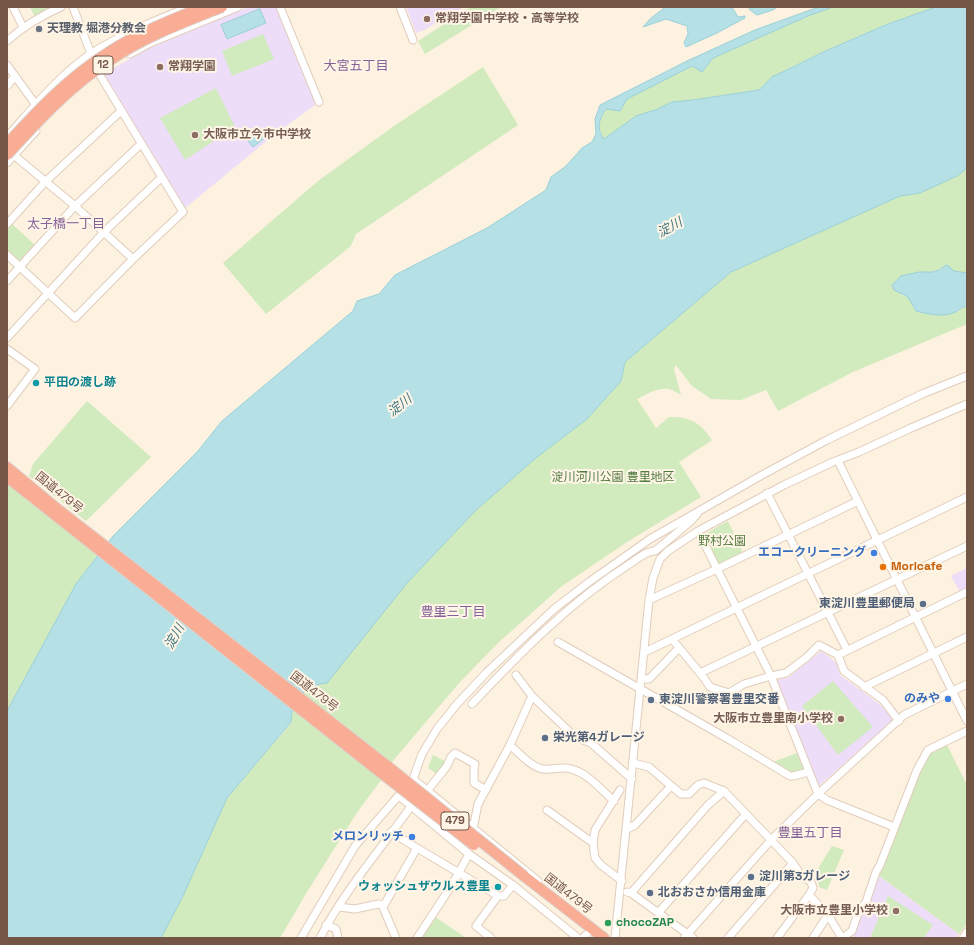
<!DOCTYPE html>
<meta charset="utf-8">
<style>
body{margin:0}
#map{position:relative;width:974px;height:945px;overflow:hidden;background:#fdf1e0;font-family:"Space Grotesk",sans-serif}
canvas{display:block}
.frame{position:absolute;inset:0;border:8px solid #745647;pointer-events:none}
</style>
<div id="map">
<canvas width="974" height="945"></canvas>
<div class="frame"></div>
</div>
<script>
const context = document.querySelector('canvas').getContext('2d');
context.lineJoin = 'round';
function fillPath(path, color) {
  context.fillStyle = color;
  context.fill(path, 'evenodd');
}
function trace(path, color, width, dash) {
  context.strokeStyle = color;
  context.lineWidth = width;
  context.lineCap = dash ? 'butt' : 'round';
  context.setLineDash(dash || []);
  context.stroke(path);
}
function write(font, color, halo, rows, align = 'center') {
  context.font = font + ' "Space Grotesk","Noto Sans JP",sans-serif';
  context.lineWidth = 4;
  context.setLineDash([]);
  context.textBaseline = 'middle';
  context.strokeStyle = halo;
  context.fillStyle = color;
  for (const [text, x, y, turn = 0] of rows) {
    context.save();
    context.translate(x, y);
    context.rotate((+turn || 0) * Math.PI / 180);
    context.textAlign = isNaN(turn) ? turn : align;
    if (halo) context.strokeText(text, 0, 0);
    context.fillText(text, 0, 0);
    context.restore();
  }
}
fillPath(new Path2D(`
 M249 7H278L316 102 315 105 275 134 184 209 105 75 106 72 152 47Z
 M406 7H464L424 30 416 33Z
 M967 568V588L960 592 951 576Z
 M821 651 836 662 840 675 882 706 892 718V721L820 785 817 784 776 683 779 679 788 678Z
 M878 875 959 934 956 938H853L860 918 868 903Z`), '#eeddf9');
fillPath(new Path2D(`
 M30 7H54L35 17Z
 M471 7H501L425 54 418 41Z
 M833 7H936L888 24 820 53 772 77 759 90 693 100 672 102 658 109 636 116 604 139C597 128 599 119 606 109L692 66 702 72 713 58 808 16Z
 M263 34 274 59 232 76 222 51Z
 M483 67 518 125 356 234 351 246 266 314 223 263 318 181 394 126Z
 M216 88 235 127 185 160 160 118Z
 M967 168V273L954 271 944 266C936 272 929 272 919 272L901 295 908 297 916 311 958 312 963 307H967V324L853 372 778 411 766 390 741 400 711 399 691 385 676 365 674 369 681 395C677 393 673 390 669 389 659 387 646 394 637 399L656 428 669 417C690 417 700 422 712 440L679 462 701 497 627 542 562 586 499 642 460 682 391 763 382 779 358 811 307 892 280 938H161L183 896 227 798 291 723 292 711 305 690 475 511 537 457 587 419 621 381 625 362 731 272 900 196 920 193 957 176Z
 M11 223 35 245 21 262H18L7 251V227Z
 M87 401 151 457 86 521 29 476 33 464Z
 M7 473 103 548 76 584 7 711Z
 M728 521 743 553 719 565 704 537 705 534Z
 M833 681 873 727 838 755 802 706Z
 M947 745 967 785V924L959 934 878 875 918 774 928 754 931 752Z
 M797 753 803 768 802 771 792 774 773 762Z
 M433 755 447 762 438 775 428 768Z
 M832 846 844 850 827 890 819 887 816 872Z
 M888 896 933 925 924 938H870Z
 M434 916 466 938H419Z`), '#d1eabe');
const water = new Path2D(`
 M666 7H732L738 17 745 16V18L717 33 686 47 684 43 688 34 687 26 666 19 643 27 650 19Z
 M749 7H777L773 10 757 15 750 10Z
 M819 7H833L808 16 713 58 702 72 692 66 627 99 620 111 606 109C599 119 596 129 604 139L636 116 658 109 672 102 693 100 759 90 772 77 791 68 821 53 888 24 936 7H967V168L957 176 920 193 900 196 731 272 625 362 621 381 587 419 537 457 475 511 407 583 327 683 319 684 305 690 292 711 291 722 227 798 183 896 161 938H7V711L76 584 113 536 198 451 222 421 353 311 357 301 379 294 395 275 487 228 546 190 551 177 566 166 582 148 592 142 596 134 595 119 600 105 689 60 755 30Z
 M260 9 266 23 227 39 221 25Z
 M266 128 270 134 253 147 248 141Z
 M947 265 954 271 967 273V307H963C950 319 932 315 916 311L908 297 894 290 892 285 901 276 919 272H932L939 270Z`);
fillPath(water, '#b4e0e6');
trace(water, '#9ad0d8', 1);
const minor = new Path2D(`
 M13 7 23 27
 M280 7 319 102
 M400 7 413 40
 M7 41C25 25 40 16 61 7
 M130 54 150 43 238 7
 M7 65 36 105
 M7 86 15 76
 M7 137C33 108 59 75 92 53 122 34 156 20 189 7
 M10 152 75 206 133 259
 M7 163 36 131
 M7 224 45 182 121 111
 M7 255 75 318 133 259 183 212 98 72 73 7
 M7 281 75 206 141 144
 M7 338 104 232 161 178
 M7 349 35 369 7 406
 M838 461 967 721
 M767 493 847 650
 M698 531 771 676 818 794 827 800 894 827
 M649 600 717 569 858 501
 M672 639 704 678 710 687 729 693 744 684 771 676 786 673 807 657 819 645 838 655 844 671 883 700 899 721
 M558 642 730 740 790 776H793L809 772
 M645 652 967 497
 M838 655 967 592
 M700 673 967 546
 M516 675 532 696
 M641 679H649L679 648
 M864 687 967 637
 M472 704C520 653 569 603 628 565 636 560 646 551 655 551L691 521 697 514
 M510 745C519 753 531 767 543 769 553 770 562 766 571 769 588 773 601 790 614 801
 M633 763 649 767 681 794H689L698 785 704 783 724 791 793 863 800 874 811 882 813 888 809 895 777 938
 M413 779 538 881
 M620 790 595 830 593 843 595 858 601 865 622 881
 M427 791 447 766 451 757 455 753 475 764 474 768V783L486 790
 M399 796 469 854 513 885 578 938
 M547 810 593 843
 M473 829 478 804 510 745 532 696 575 737 591 743 632 779
 M627 829 635 825 671 786
 M391 832 417 848 498 896H504L513 885
 M627 892 631 893 693 938
 M631 893 708 805 724 791
 M809 895 828 915 842 938
 M339 907 355 909 378 904 382 905 396 938
 M383 907 417 848
 M658 913 745 815
 M326 925 336 929 338 938
 M301 938 355 846 413 779 422 754 437 729 457 704 487 672 554 609 589 582 650 539 762 475 827 440 922 394 967 376
 M320 938C345 889 383 847 414 802
 M417 938 452 885 469 854
 M491 938 476 926 498 896
 M583 938 587 934
 M615 938 649 600 653 578 660 559 668 551 698 531 784 485 833 462 859 452 911 428 967 404
 M684 938 771 840 818 794 904 715 967 684
 M728 938 793 863
 M813 938 828 915
 M842 938 852 931 857 916 866 902 876 872 880 865 917 770 928 750 967 731
 M963 938 967 932`);
const highway = new Path2D(`
 M7 467 60 511 386 765
 M7 477 380 772
 M524 876 604 938`);
trace(minor, '#e1cdbc', 9);
trace(highway, '#dbd3cf', 12);
trace(minor, '#fff', 7);
trace(highway, '#f9ad94', 10);
const highwayBridge = new Path2D(`
 M7 144C38 110 69 77 109 52 138 33 171 20 203 7
 M7 155C39 120 71 85 112 59 146 36 185 22 222 7
 M386 765 524 876
 M380 772 474 845`);
trace(highwayBridge, '#dbd3cf', 12, []);
trace(highwayBridge, '#f9ad94', 10);
for (const [x, y, r, color] of [
 [427,19,4,"#8d6e63"],
 [39,29,4,"#6b7280"],
 [160,67,4,"#8d6e63"],
 [195,135,4,"#8d6e63"],
 [36,383,4,"#0f9aa8"],
 [874,553,4,"#3f7fe0"],
 [883,567,4,"#e8710a"],
 [923,604,4,"#5c6f8a"],
 [948,699,4,"#3f7fe0"],
 [651,700,4,"#5c6f8a"],
 [841,719,4,"#8d6e63"],
 [545,738,4,"#5c6f8a"],
 [412,837,4,"#3f7fe0"],
 [751,877,4,"#5c6f8a"],
 [498,887,4,"#0f9aa8"],
 [650,893,4,"#5c6f8a"],
 [896,911,4,"#8d6e63"],
 [608,923,4,"#2e9e5b"]
]) {
  const dot = new Path2D();
  dot.arc(x, y, r, 0, 2 * Math.PI);
  context.fillStyle = color;
  context.fill(dot);
  trace(dot, '#fff5e7', 1.5);
}
for (const [x, y, w] of [
 [103,65,20],
 [455,821,28]
]) {
  const box = new Path2D();
  box.roundRect(x - w / 2, y - 9, w, 18, 3);
  context.fillStyle = '#fff5e7';
  context.fill(box);
  trace(box, '#745647', 1);
}
write('bold 11px', '#745647', null, [
 ["12",103,65],
 ["479",455,821]
]);
write('bold 12px', '#785e54', '#fff5e7', [
 ["常翔学園中学校・高等学校",435,19],
 ["常翔学園",168,67],
 ["大阪市立今市中学校",203,135],
 ["大阪市立豊里南小学校",833,719,"right"],
 ["大阪市立豊里小学校",888,911,"right"]
], 'left');
write('bold 12px', '#5b616d', '#fff5e7', [
 ["天理教 堀港分教会",47,29]
], 'left');
write('bold 12px', '#0d838f', '#fff5e7', [
 ["平田の渡し跡",44,383],
 ["ウォッシュザウルス豊里",490,887,"right"]
], 'left');
write('12px', '#517a3f', '#fff5e7', [
 ["淀川河川公園 豊里地区",613,478],
 ["野村公園",722,542]
]);
write('12px', '#745647', '#fff5e7', [
 ["国道479号",59,493,39],
 ["国道479号",314,692,38],
 ["国道479号",568,894,38]
]);
write('bold 12px', '#366cbe', '#fff5e7', [
 ["エコークリーニング",866,553],
 ["のみや",940,699],
 ["メロンリッチ",404,837]
], 'right');
write('bold 12px', '#c56008', '#fff5e7', [
 ["Moricafe",891,567]
], 'left');
write('bold 12px', '#4e5e75', '#fff5e7', [
 ["東淀川豊里郵便局",915,604,"right"],
 ["東淀川警察署豊里交番",659,700],
 ["栄光第4ガレージ",553,738],
 ["淀川第3ガレージ",759,877],
 ["北おおさか信用金庫",658,893]
], 'left');
write('bold 12px', '#27864d', '#fff5e7', [
 ["chocoZAP",616,923]
], 'left');
write('13px', '#856298', '#fff5e7', [
 ["大宮五丁目",356,66],
 ["太子橋一丁目",66,224],
 ["豊里三丁目",453,612],
 ["豊里五丁目",810,833]
]);
write('italic 13px', '#3d7781', '#fff5e7', [
 ["淀川",670,228,-29],
 ["淀川",400,406,-38],
 ["淀川",175,637,-60]
]);
</script>
